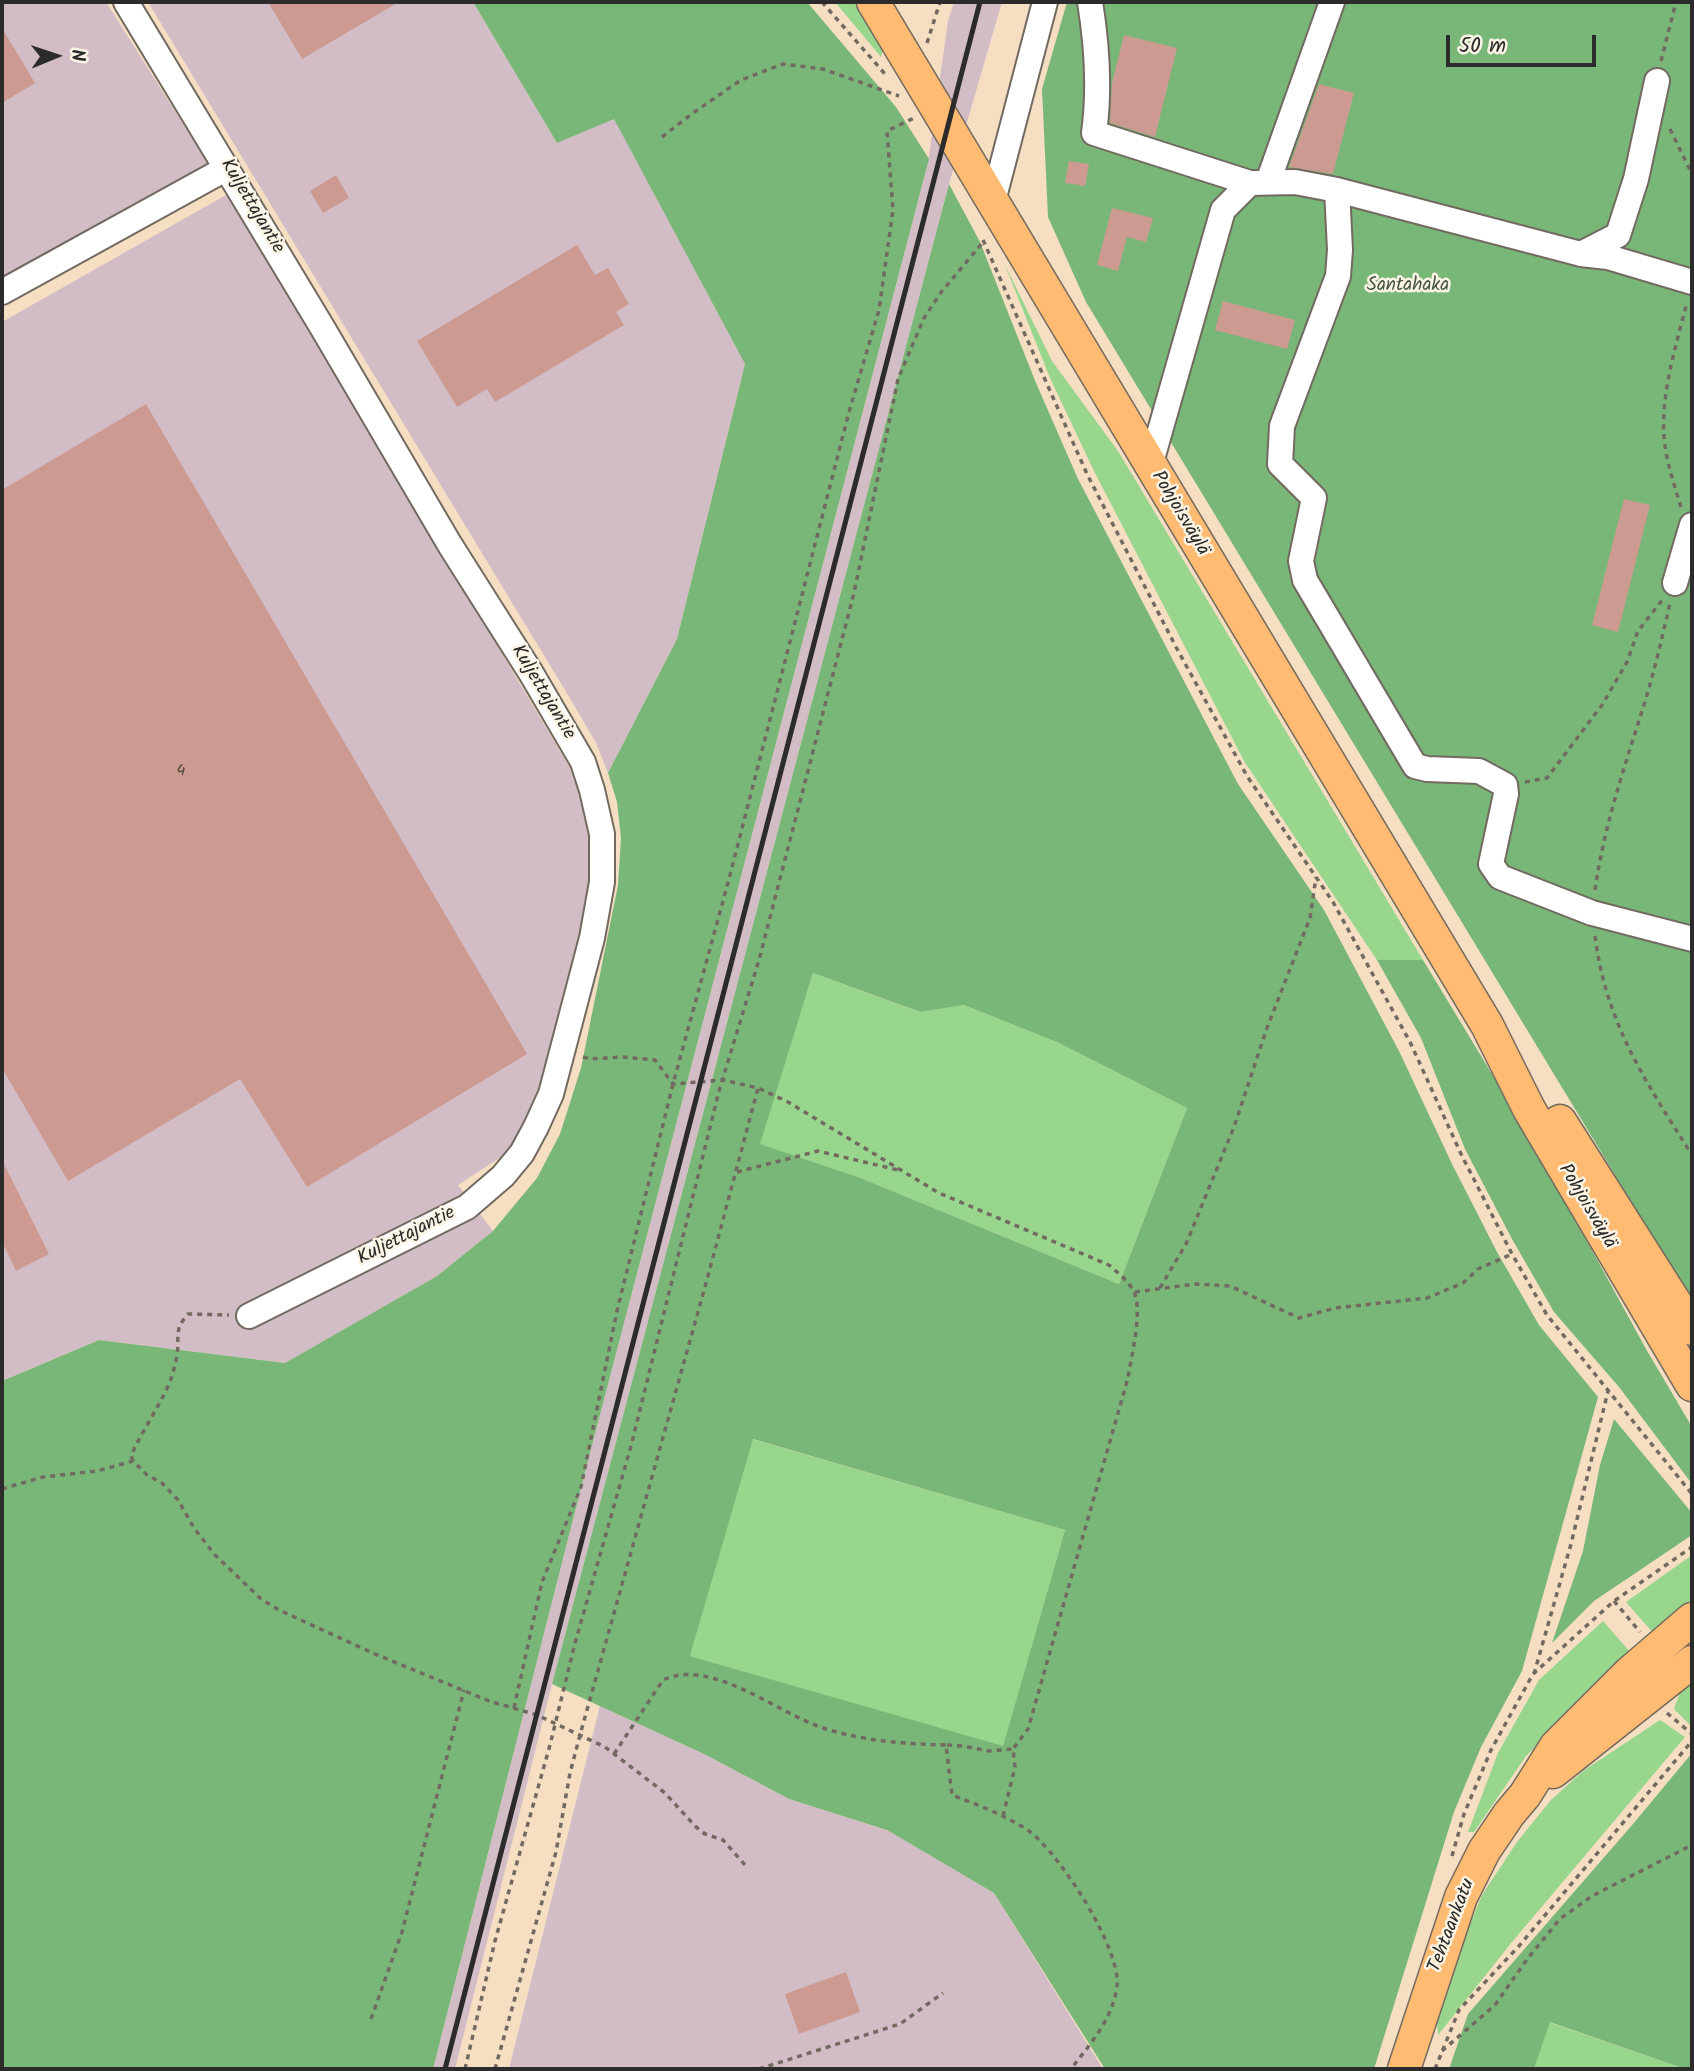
<!DOCTYPE html>
<meta charset="utf-8">
<style>
body{margin:0}
#map{position:relative;width:1694px;height:2071px;overflow:hidden;background:#f5dec2;font-family:Kalam,sans-serif}
canvas{display:block}
.frame{position:absolute;inset:0;border:4px solid #2b2b2b;pointer-events:none}
.north{position:absolute;left:21px;top:21px;width:70px;height:70px;-webkit-text-stroke:5px #fcf5e5;paint-order:stroke;rotate:88deg;font-size:19px;font-weight:700;line-height:28px;text-align:center;color:#2b2b2b}
.north::after{content:'';display:block;margin:auto;width:24px;height:32px;background:#2b2b2b;clip-path:polygon(50% 0,100% 100%,50% 72%,0 100%)}
.scale{position:absolute;left:1446px;top:35px;width:150px;height:32px;box-sizing:border-box;border:4px solid #2b2b2b;border-top:0;padding-left:9px;font-size:21px;line-height:24px;white-space:nowrap;color:#2b2b2b;-webkit-text-stroke:5px #fcf5e5;paint-order:stroke}
</style>
<div id="map">
<canvas width="1694" height="2071"></canvas>
<div class="frame"></div>
<div class="north">N</div>
<div class="scale">50 m</div>
</div>
<script>
const context = document.querySelector('canvas').getContext('2d');
context.lineJoin = 'round';
function fillPath(path, color) {
  context.fillStyle = color;
  context.fill(path, 'evenodd');
}
function trace(path, color, width, dash) {
  context.strokeStyle = color;
  context.lineWidth = width;
  context.lineCap = dash ? 'butt' : 'round';
  context.setLineDash(dash || []);
  context.stroke(path);
}
function write(font, color, halo, rows, align = 'center') {
  context.font = font + ' Kalam,sans-serif';
  context.lineWidth = 5;
  context.setLineDash([]);
  context.textBaseline = 'middle';
  context.strokeStyle = halo;
  context.fillStyle = color;
  for (const [text, x, y, turn = 0] of rows) {
    context.save();
    context.translate(x, y);
    context.rotate((+turn || 0) * Math.PI / 180);
    context.textAlign = isNaN(turn) ? turn : align;
    if (halo) context.strokeText(text, 0, 0);
    context.fillText(text, 0, 0);
    context.restore();
  }
}
fillPath(new Path2D(`
 M2 2H106L211 168 2 279Z
 M148 2H473L557 143 614 118 745 364 677 639 608 773 596 743 571 700Z
 M954 2H1002L949 184 552 1684 455 2069H433L591 1449 928 163 948 21Z
 M226 195 275 271 570 768 584 802 592 833 591 866 585 904 568 989 546 1067 526 1126 504 1155 458 1185 493 1231 437 1276 285 1363 99 1340 2 1381V322Z
 M600 1706 704 1754 789 1799 887 1830 994 1893 1103 2069H509Z`), '#d2bdc7');
fillPath(new Path2D(`
 M835 2H854L883 50 881 57Z
 M1005 265 1052 361 1118 451 1423 960H1377L1244 761 1094 471 1050 378Z
 M813 973 919 1012 964 1005 1059 1043 1187 1108 1119 1284 858 1177 759 1144Z
 M752 1439 1065 1530 1003 1747 690 1656Z
 M1692 1555V1604L1654 1634 1626 1602Z
 M1603 1621 1631 1653 1526 1756 1474 1832H1468L1498 1753 1539 1680Z
 M1692 1676V1727L1674 1709 1680 1692Z
 M1660 1720 1685 1737 1512 1942 1438 2035 1436 2014 1451 1971 1482 1895 1517 1842 1551 1800 1583 1771Z
 M1549 2022 1685 2069H1534Z`), '#97d68c');
fillPath(new Path2D(`
 M473 2H807L896 107 929 159 591 1449 433 2069H2V1381L99 1340 285 1363 437 1276 493 1231 537 1178 560 1134 581 1068 618 885 621 838 617 802 608 773 677 639 745 364 614 119 557 143Z
 M1067 2H1692V1302L1086 302 1048 217 1042 89Z
 M949 184 980 242 1036 383 1078 479 1238 784 1324 910 1399 1051 1452 1164 1497 1252 1539 1325 1598 1397 1522 1671 1481 1747 1454 1812 1374 2069H1105L994 1893 887 1830 789 1799 704 1754 552 1684ZM813 973 920 1012 964 1005 1059 1043 1187 1108 1119 1284 858 1177 760 1144ZM753 1439 1065 1530 1003 1746 690 1656Z
 M1377 960H1423L1530 1137 1646 1349 1692 1427V1484L1619 1387 1554 1312 1512 1239 1465 1149 1421 1038Z
 M1614 1419 1692 1513V1535L1594 1601 1552 1643 1583 1551 1600 1465Z
 M1692 1753V2069H1685L1550 2022 1534 2069H1449L1468 2014 1633 1824Z`), '#79b778');
fillPath(new Path2D(`
 M268 2H399L302 59Z
 M2 28 35 83 2 103Z
 M1124 35 1177 48 1155 137 1110 123 1112 83Z
 M1319 84 1354 93 1333 174 1289 167Z
 M1069 161 1089 164 1085 186 1065 183Z
 M336 175 349 198 323 213 310 191Z
 M1112 208 1153 218 1146 242 1127 237 1118 271 1097 265Z
 M577 245 595 275 608 268 629 304 616 312 624 325 495 402 487 389 457 407 417 341Z
 M1223 301 1295 320 1287 349 1215 330Z
 M146 404 527 1054 307 1187 240 1079 68 1181 2 1068V490Z
 M1624 499 1650 505 1618 632 1592 625Z
 M2 1160 49 1254 16 1271 2 1241Z
 M846 1972 860 2012 799 2034 785 1994Z`), '#cc9a90');
const minor = new Path2D(`
 M126 2 322 327 450 545 531 673 583 762 592 790 602 834V882L592 938 551 1094 536 1127 522 1153 503 1176 467 1207 249 1316
 M1090 2C1097 45 1100 89 1094 133L1250 183
 M1268 182 1332 2
 M1337 190 1340 250 1338 276 1282 426 1280 464 1314 498 1301 561 1305 580 1415 766 1427 769 1479 771 1505 785 1506 794 1491 864 1500 877 1592 913 1692 939
 M993 201 1045 2
 M1581 254 1608 257 1692 282
 M2 292 227 168
 M1150 466 1223 210 1250 183 1295 182 1337 190 1581 254 1618 235 1636 179 1657 81
 M1675 583 1692 525`);
const major = new Path2D(`
 M873 2 1487 1025 1529 1109 1692 1385
 M1560 1121 1692 1329
 M1553 1772 1692 1662
 M1404 2069 1461 1897 1484 1851 1509 1814 1525 1795 1556 1746 1628 1674 1692 1619`);
trace(minor, '#726a60', 28);
trace(major, '#726a60', 35);
trace(new Path2D(`
 M822 2 885 74
 M927 43 940 2
 M1661 61 1676 2
 M1670 129 1692 174
 M662 137 693 113 741 80 783 64 823 69 899 96
 M983 240 1087 474 1176 647 1247 776 1333 902 1410 1042 1462 1156 1512 1254 1547 1315 1692 1494
 M1681 507C1674 484 1666 461 1664 437 1661 392 1676 346 1687 302
 M1525 782 1547 778 1602 705 1627 662 1638 631 1663 599
 M1595 890C1604 827 1624 768 1643 708 1654 673 1662 638 1670 603
 M1595 936C1606 1024 1646 1082 1692 1155
 M583 1057 590 1059 623 1057 655 1060 673 1084 723 1080 758 1088 788 1102 939 1193 1109 1265C1118 1273 1127 1280 1133 1290 1144 1308 1131 1357 1128 1378L1028 1729 1013 1749
 M737 1172 818 1151 898 1170
 M1160 1288 1186 1244 1234 1127 1267 1028 1310 918 1316 877
 M1135 1292 1195 1284 1230 1286 1299 1318 1335 1308 1427 1298 1463 1283 1478 1269 1512 1254
 M133 1461 131 1456C142 1430 164 1400 172 1376 174 1369 176 1362 177 1355 180 1336 173 1331 188 1314L229 1315
 M2 1489 43 1477 97 1471 133 1461 147 1475 162 1483 178 1500 194 1528 215 1555 261 1599 279 1610 375 1654 489 1701 537 1715 605 1747 665 1793 696 1827 705 1834 723 1840 745 1865
 M1614 1601 1640 1632
 M1534 1674 1571 1544 1608 1391
 M514 1708 542 1582 581 1487 617 1311 673 1084 729 879 849 412 879 310 893 210 887 131 914 118
 M1667 1713 1692 1734
 M614 1754 663 1680C711 1657 777 1713 823 1728 863 1741 905 1744 946 1745
 M1003 1816 1015 1767 1013 1749 989 1751 963 1746 946 1745 952 1795C978 1805 1005 1815 1029 1831 1059 1853 1121 1948 1117 1986 1113 2019 1090 2044 1071 2069
 M1452 1856 1464 1814 1491 1750 1533 1674 1614 1601 1692 1547
 M371 2019 402 1932 464 1690
 M1442 2051 1495 2005 1528 1958 1560 1919 1592 1896 1692 1845
 M465 2069 495 1941 550 1745 575 1643 631 1446 719 1091 759 960 854 593 898 379 924 318 942 291 984 241
 M495 2069 556 1852 570 1773 580 1735 708 1276 758 1088
 M759 2069 900 2024 943 1993
 M1435 2069 1459 2010 1519 1946 1692 1741`), '#726a60', 3.5, [5, 5]);
trace(minor, '#fff', 24);
trace(major, '#ffbb71', 32);
trace(new Path2D(`
 M445 2069 980 2`), '#2b2b2b', 5);
write('16px', '#534744', null, [
 ["4",181,772]
]);
write('19px', '#2b2b2b', '#fcf5e5', [
 ["Kuljettajantie",251,207,59],
 ["Pohjoisväylä",1179,514,59],
 ["Kuljettajantie",542,693,59],
 ["Pohjoisväylä",1586,1207,59],
 ["Kuljettajantie",407,1237,-27],
 ["Tehtaankatu",1453,1926,-69]
]);
write('19px', '#465643', '#fcf5e5', [
 ["Santahaka",1408,287]
]);
</script>
